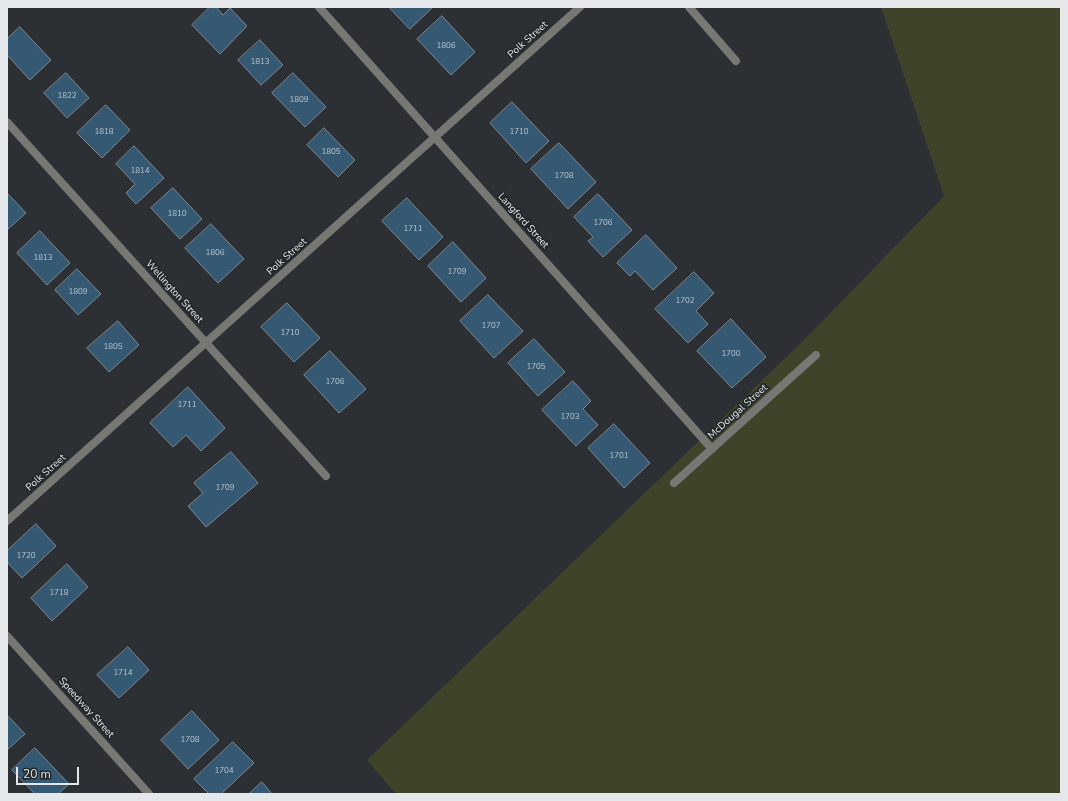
<!DOCTYPE html>
<style>
body{margin:0}
#map{position:relative;width:1068px;height:801px;overflow:hidden;background:#2c3034;font-family:"Nunito Sans",sans-serif}
canvas{display:block}
.frame{position:absolute;inset:0;border:8px solid #e4e8ea;pointer-events:none}
.scale{position:absolute;left:16px;top:767px;width:63px;height:18px;box-sizing:border-box;border:2px solid #e4e8ea;border-top:0;padding-left:5px;font-size:12px;line-height:14px;white-space:nowrap;color:#e4e8ea;-webkit-text-stroke:3px #22272a;paint-order:stroke}
</style>
<div id="map">
<canvas width="1068" height="801"></canvas>
<div class="frame"></div>
<div class="scale">20 m</div>
</div>
<script>
const context = document.querySelector('canvas').getContext('2d');
context.lineJoin = 'round';
function fillPath(path, color) {
  context.fillStyle = color;
  context.fill(path, 'evenodd');
}
function trace(path, color, width, dash) {
  context.strokeStyle = color;
  context.lineWidth = width;
  context.lineCap = dash ? 'butt' : 'round';
  context.setLineDash(dash || []);
  context.stroke(path);
}
function write(font, color, halo, rows, align = 'center') {
  context.font = font + ' "Nunito Sans",sans-serif';
  context.lineWidth = 3.5;
  context.setLineDash([]);
  context.textBaseline = 'middle';
  context.strokeStyle = halo;
  context.fillStyle = color;
  for (const [text, x, y, turn = 0] of rows) {
    context.save();
    context.translate(x, y);
    context.rotate((+turn || 0) * Math.PI / 180);
    context.textAlign = isNaN(turn) ? turn : align;
    if (halo) context.strokeText(text, 0, 0);
    context.fillText(text, 0, 0);
    context.restore();
  }
}
fillPath(new Path2D(`
 M881 7H1061V794H396L367 760 806 338 944 196Z`), '#3f432a');
const building = new Path2D(`
 M210 7H216L223 15 230 8 247 26 220 54 192 25Z
 M389 7H433L410 29Z
 M442 16 475 52 451 75 417 39Z
 M20 27 51 60 30 80 7 55V39Z
 M260 40 283 65 261 85 238 60Z
 M66 73 89 98 67 118 44 93Z
 M293 73 326 107 305 127 272 93Z
 M512 102 549 141 526 163 490 123Z
 M106 105 130 130 102 158 77 133Z
 M324 128 355 160 338 177 307 145Z
 M559 143 596 182 568 209 531 169Z
 M134 146 164 178 136 204 126 193 135 184 116 164Z
 M173 188 202 219 180 239 151 208Z
 M7 193 26 213 7 230Z
 M598 194 632 230 603 257 588 241 593 237 574 217Z
 M407 198 443 237 419 260 382 221Z
 M211 224 244 259 218 283 185 248Z
 M40 231 70 263 47 285 17 253Z
 M646 235 677 268 653 290 635 271 630 276 617 263Z
 M453 242 486 278 461 302 428 266Z
 M77 269 101 294 78 315 55 290Z
 M694 272 714 293 696 311 708 324 688 343 655 309Z
 M488 295 523 331 494 358 460 321Z
 M287 303 320 338 294 362 261 327Z
 M731 319 766 357 732 388 697 351Z
 M118 321 139 345 109 372 87 348Z
 M534 339 565 372 538 396 508 363Z
 M330 351 366 389 339 413 304 375Z
 M573 381 591 401 583 409 598 425 576 446 542 410Z
 M188 387 225 428 201 451 186 435 173 447 150 423Z
 M614 424 650 463 624 488 588 448Z
 M231 452 258 483 206 527 188 506 203 493 194 483Z
 M36 524 56 546 22 578 7 562V551Z
 M67 564 88 587 52 621 31 598Z
 M128 647 149 670 119 698 97 675Z
 M192 711 219 740 188 769 161 740Z
 M7 715 25 734 7 750Z
 M233 742 254 763 221 794H209L194 779Z
 M35 748 69 784 58 794H35L12 770Z
 M262 782 272 794H249Z`);
fillPath(building, '#355873');
trace(building, '#81878b', 1);
trace(new Path2D(`
 M319 7 712 449
 M689 7 736 61
 M7 122 326 476
 M674 483 816 355
 M7 521 580 7
 M7 636 149 794`), '#777774', 8);
write('8px', '#b8c4cc', null, [
 ["1806",446,46],
 ["1813",260,62],
 ["1822",67,96],
 ["1809",299,100],
 ["1818",104,132],
 ["1710",519,132],
 ["1805",331,152],
 ["1814",140,171],
 ["1708",564,176],
 ["1810",177,214],
 ["1706",603,223],
 ["1711",413,229],
 ["1806",215,253],
 ["1813",43,258],
 ["1709",457,272],
 ["1809",78,292],
 ["1702",685,301],
 ["1707",491,326],
 ["1710",290,333],
 ["1805",113,347],
 ["1700",731,354],
 ["1705",536,367],
 ["1706",335,382],
 ["1711",187,405],
 ["1703",570,417],
 ["1701",619,456],
 ["1709",225,488],
 ["1720",26,556],
 ["1718",59,593],
 ["1714",123,673],
 ["1708",190,740],
 ["1704",224,771]
]);
write('10px', '#e4e8ea', '#22272a', [
 ["Polk Street",528,40,-42],
 ["Langford Street",523,221,48],
 ["Polk Street",287,257,-42],
 ["Wellington Street",174,292,48],
 ["McDougal Street",738,412,-42],
 ["Polk Street",46,473,-42],
 ["Speedway Street",86,708,48]
]);
</script>
